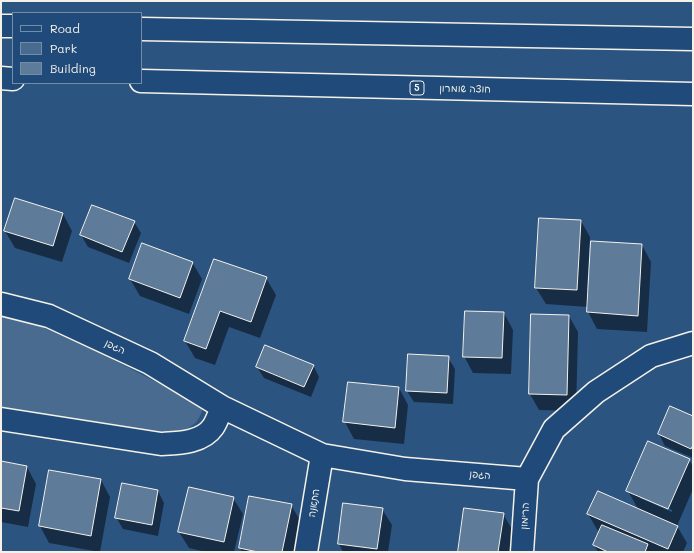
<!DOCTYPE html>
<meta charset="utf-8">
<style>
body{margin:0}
#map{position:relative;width:694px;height:553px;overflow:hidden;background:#2c5481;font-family:Mali,sans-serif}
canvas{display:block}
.frame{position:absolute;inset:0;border:2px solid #f4f1e8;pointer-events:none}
.legend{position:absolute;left:12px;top:12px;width:130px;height:72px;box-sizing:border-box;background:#1f4a7a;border:1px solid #748da6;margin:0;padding:5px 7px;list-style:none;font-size:12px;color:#f4f1e8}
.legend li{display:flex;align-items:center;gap:8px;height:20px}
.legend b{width:20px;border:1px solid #748da6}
</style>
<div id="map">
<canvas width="694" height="553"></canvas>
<div class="frame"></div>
<ul class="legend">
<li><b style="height:5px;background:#1f4a7a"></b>Road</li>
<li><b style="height:11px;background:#496b90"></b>Park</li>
<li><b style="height:11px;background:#5e7b9a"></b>Building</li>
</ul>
</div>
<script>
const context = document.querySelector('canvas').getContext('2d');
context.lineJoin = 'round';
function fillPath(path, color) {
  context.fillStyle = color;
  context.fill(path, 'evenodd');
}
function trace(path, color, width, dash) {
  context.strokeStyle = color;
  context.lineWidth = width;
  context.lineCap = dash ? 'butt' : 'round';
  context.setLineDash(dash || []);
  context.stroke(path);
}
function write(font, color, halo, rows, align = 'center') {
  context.font = font + ' Mali,"Playpen Sans Hebrew",sans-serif';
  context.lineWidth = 3.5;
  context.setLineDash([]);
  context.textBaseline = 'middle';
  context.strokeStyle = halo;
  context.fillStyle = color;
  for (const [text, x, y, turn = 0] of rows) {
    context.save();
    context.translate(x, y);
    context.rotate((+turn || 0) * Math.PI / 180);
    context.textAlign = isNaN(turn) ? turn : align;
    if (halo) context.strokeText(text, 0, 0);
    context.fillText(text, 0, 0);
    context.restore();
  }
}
fillPath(new Path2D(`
 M1 316 24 319 98 352 203 406C200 424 189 430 171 433 161 435 139 431 128 429 85 424 43 415 1 407Z`), '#496b90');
fillPath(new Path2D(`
 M15 199 63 214 72 231 62 262 15 248 5 231Z
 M581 221 590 237 587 291H589L642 245 651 262 647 332 597 329 588 312V307L546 304 536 288Z
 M134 222 141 233 129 263 88 247 81 235Z
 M214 260 266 278 276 295 260 338 229 327 215 365 195 358 185 341Z
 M192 262 202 279 189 314 140 296 130 279Z
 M504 313 513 330 511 374 473 373 464 356Z
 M569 316 578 332 576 411 539 410 530 394Z
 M448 357 455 369 453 404 414 402 407 391Z
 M313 365 319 377 311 397 264 378 257 367Z
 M399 388 408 405 404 444 354 439 345 422Z
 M671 407 693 417V458L665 446 659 434Z
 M689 460 693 466V489L677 526 687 543 683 552H598L594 545 600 532 598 531 588 514 638 509 628 491ZM640 496 672 510V512L640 498Z
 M1 462 27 467 36 484 28 527 1 522Z
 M101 480 110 497 100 552 49 543 40 526Z
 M123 485 158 491 164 503 158 536 123 529 116 517Z
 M233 498 243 514 234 552H206L189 548 179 532Z
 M291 505 301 522 295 552H242L240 548Z
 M382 509 392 525 388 552H343L339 544Z
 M503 514 513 531 510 552H459Z`), '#0007');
const building = new Path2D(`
 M15 198 63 213 53 246 4 231Z
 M92 205 135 221 122 252 80 235Z
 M539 218 581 220 577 290 535 288Z
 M591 241 642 244 638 316 587 312Z
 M142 243 193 262 180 298 129 279Z
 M214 259 267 277 251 322 220 311 206 349 184 341Z
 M465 311 504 312 502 358 463 357Z
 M531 314 569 315 567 395 529 394Z
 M265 345 314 365 304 387 256 367Z
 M408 354 449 356 447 393 406 391Z
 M348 382 399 387 395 428 343 422Z
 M670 406 693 416V445L691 449 658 434Z
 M648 441 690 459 668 509 626 491Z
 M1 461 27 466 19 511 1 508Z
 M49 470 101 479 91 536 39 526Z
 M122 483 158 490 152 525 115 518Z
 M189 487 234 497 224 542 178 532Z
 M598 491 678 526 668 549 587 514Z
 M249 496 292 504 282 552H258L239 548Z
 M343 503 383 508 377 549 338 544Z
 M464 508 504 513 498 552H458Z
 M602 525 648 544 645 552H608L593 545Z`);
fillPath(building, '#5e7b9a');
trace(building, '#f4f1e8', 1);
const minor = new Path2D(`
 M1 304 49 316 150 363 222 407 322 455 405 469 527 479 554 429 596 392 651 356 693 343
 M1 419 161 444C178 443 202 443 213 427 217 421 219 414 222 407
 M306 552 322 455
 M522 552 527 479`);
const highway = new Path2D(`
 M1 26H13
 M141 29 693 39
 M1 78 13 79
 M141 81 693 94`);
trace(minor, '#f4f1e8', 25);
trace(highway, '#f4f1e8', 25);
trace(minor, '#1f4a7a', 22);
trace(highway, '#1f4a7a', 22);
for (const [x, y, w] of [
 [417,88,14]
]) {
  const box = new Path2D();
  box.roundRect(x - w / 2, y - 7, w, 14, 3);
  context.fillStyle = '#1f4a7a';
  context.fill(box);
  trace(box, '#f4f1e8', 1);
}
write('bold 9px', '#f4f1e8', null, [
 ["5",417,88]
]);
write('10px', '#f4f1e8', '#1f4a7a', [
 ["חוצה שומרון",465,89,1],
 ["הגפן",115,347,25],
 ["הגפן",480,475,5],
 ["התאנה",314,503,-81],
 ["הרימון",525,516,-86]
]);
</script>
